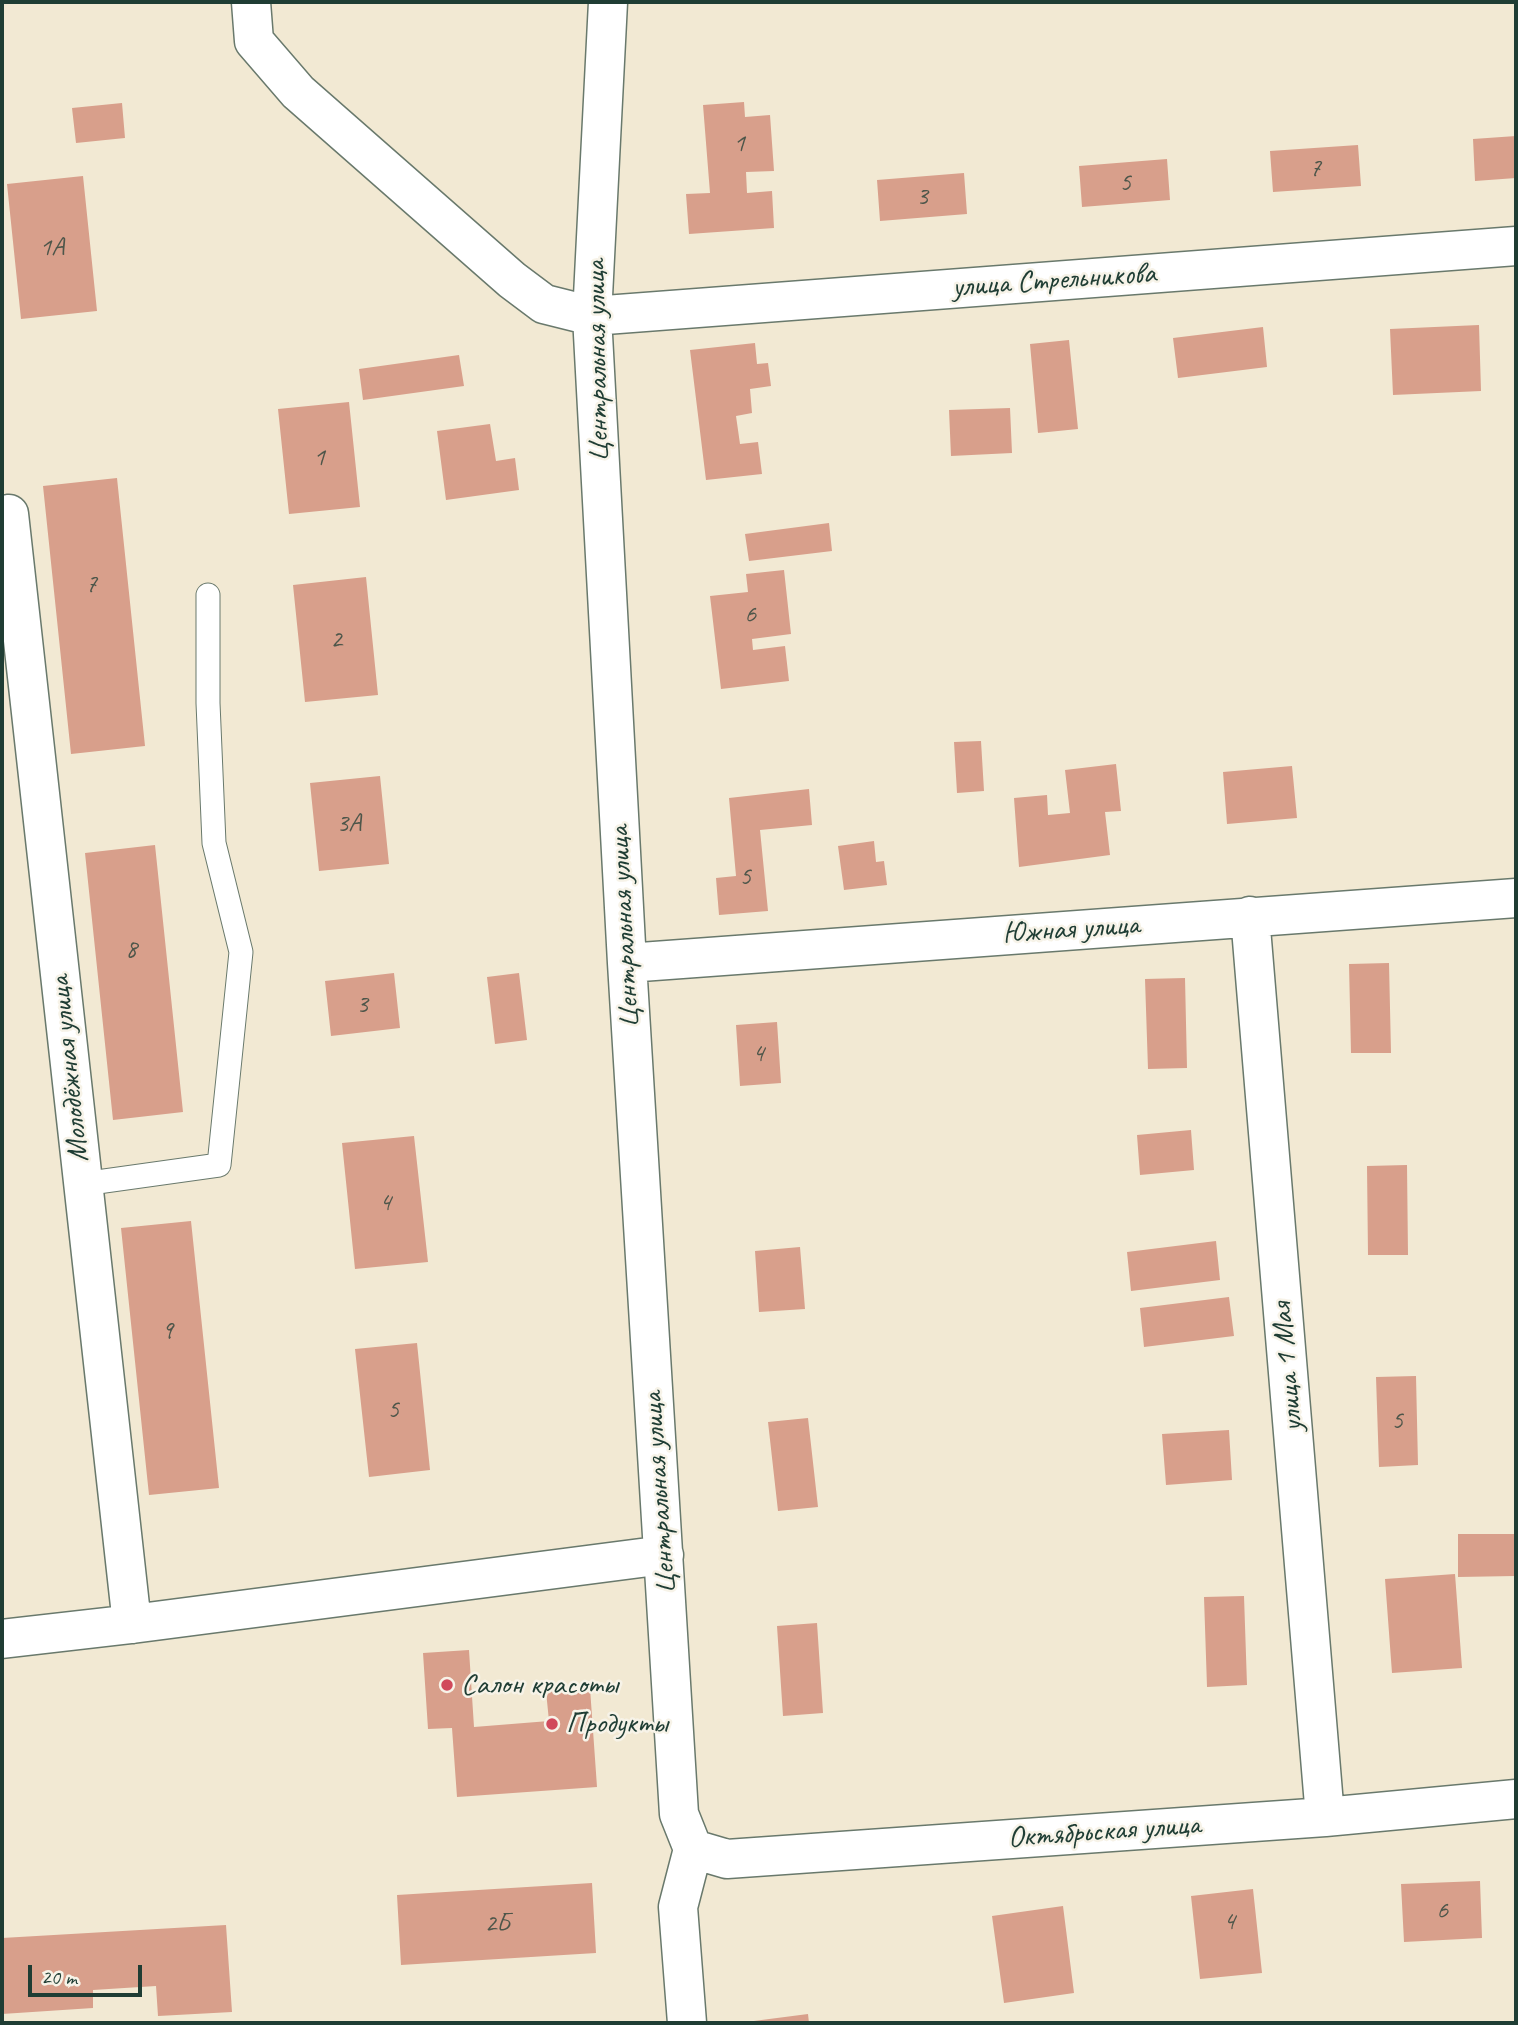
<!DOCTYPE html>
<meta charset="utf-8">
<style>
body{margin:0}
#map{position:relative;width:1518px;height:2025px;overflow:hidden;background:#f2e9d3;font-family:Caveat,sans-serif}
canvas{display:block}
.frame{position:absolute;inset:0;border:4px solid #1f3d34;pointer-events:none}
.scale{position:absolute;left:28px;top:1965px;width:114px;height:32px;box-sizing:border-box;border:4px solid #1f3d34;border-top:0;padding-left:9px;font-size:21px;line-height:24px;white-space:nowrap;color:#1f3d34;-webkit-text-stroke:5px #f7f3e8;paint-order:stroke}
</style>
<div id="map">
<canvas width="1518" height="2025"></canvas>
<div class="frame"></div>
<div class="scale">20 m</div>
</div>
<script>
const context = document.querySelector('canvas').getContext('2d');
context.lineJoin = 'round';
function fillPath(path, color) {
  context.fillStyle = color;
  context.fill(path, 'evenodd');
}
function trace(path, color, width, dash) {
  context.strokeStyle = color;
  context.lineWidth = width;
  context.lineCap = dash ? 'butt' : 'round';
  context.setLineDash(dash || []);
  context.stroke(path);
}
function write(font, color, halo, rows, align = 'center') {
  context.font = font + ' Caveat,sans-serif';
  context.lineWidth = 5;
  context.setLineDash([]);
  context.textBaseline = 'middle';
  context.strokeStyle = halo;
  context.fillStyle = color;
  for (const [text, x, y, turn = 0] of rows) {
    context.save();
    context.translate(x, y);
    context.rotate((+turn || 0) * Math.PI / 180);
    context.textAlign = isNaN(turn) ? turn : align;
    if (halo) context.strokeText(text, 0, 0);
    context.fillText(text, 0, 0);
    context.restore();
  }
}
fillPath(new Path2D(`
 M744 102 745 117 770 115 774 171 746 172 747 193 772 191 774 228 689 234 686 194 710 193 703 105Z
 M122 103 125 138 76 143 72 108Z
 M1516 136V178L1475 181 1473 139Z
 M1358 145 1361 186 1273 192 1270 151Z
 M1167 159 1170 200 1082 207 1079 166Z
 M964 173 967 214 880 221 877 180Z
 M83 176 97 311 21 319 7 184Z
 M1479 325 1481 391 1393 395 1390 329Z
 M1263 327 1267 367 1178 378 1173 338Z
 M1069 340 1078 429 1038 433 1030 344Z
 M755 343 757 364 768 363 771 386 750 389 752 413 736 416 740 444 758 442 762 474 706 480 690 350Z
 M459 355 464 386 363 400 359 369Z
 M349 402 360 507 289 514 278 409Z
 M1010 408 1012 453 951 456 949 410Z
 M490 424 496 461 515 458 519 490 446 500 437 431Z
 M117 478 145 746 71 754 43 486Z
 M829 523 832 551 749 561 745 534Z
 M784 570 791 634 752 639 753 650 785 646 789 681 721 689 710 596 748 592 746 574Z
 M366 577 378 695 305 702 293 585Z
 M981 741 984 791 957 793 954 742Z
 M1116 764 1121 811 1105 812 1110 855 1019 867 1014 798 1047 795 1048 815 1070 813 1065 770Z
 M1292 766 1297 818 1227 824 1223 772Z
 M380 776 389 864 319 871 310 783Z
 M809 789 812 825 760 830 768 911 719 915 716 878 736 876 729 798Z
 M874 841 876 862 884 861 887 885 844 890 838 846Z
 M155 845 183 1112 113 1120 85 853Z
 M1389 963 1391 1053H1351L1349 964Z
 M394 973 400 1028 331 1036 325 981Z
 M519 973 527 1040 495 1044 487 977Z
 M1185 978 1187 1068 1148 1069 1145 979Z
 M777 1022 781 1083 740 1086 736 1025Z
 M1191 1130 1194 1170 1140 1175 1137 1135Z
 M414 1136 428 1262 355 1269 342 1143Z
 M1407 1165 1408 1255H1368L1367 1166Z
 M191 1221 219 1488 149 1495 121 1228Z
 M1216 1241 1220 1280 1131 1291 1127 1252Z
 M800 1247 805 1309 759 1312 755 1251Z
 M1229 1297 1234 1336 1144 1347 1140 1308Z
 M417 1343 430 1470 369 1477 355 1349Z
 M1416 1376 1418 1465 1379 1467 1376 1377Z
 M808 1418 818 1507 778 1511 768 1422Z
 M1229 1430 1232 1480 1166 1485 1162 1434Z
 M1458 1534H1515V1576L1458 1577Z
 M1455 1574 1462 1668 1392 1673 1385 1579Z
 M1244 1596 1247 1685 1207 1687 1204 1597Z
 M817 1623 823 1713 783 1716 777 1626Z
 M469 1650 474 1727 549 1721 546 1691 590 1688 597 1787 457 1797 452 1728 428 1729 423 1653Z
 M1480 1881 1482 1938 1404 1942 1401 1884Z
 M592 1883 596 1953 401 1965 397 1895Z
 M1253 1889 1262 1973 1200 1979 1191 1896Z
 M1063 1906 1074 1993 1004 2003 992 1916Z
 M226 1925 232 2012 158 2016 156 1986 93 1990V2008L2 2014V1938Z
 M808 2014 809 2023H746V2022Z`), '#d89f8b');
const service = new Path2D(`
 M83 1184 219 1165 241 952 214 843 208 703V595`);
const minor = new Path2D(`
 M251 2 254 41 298 92 512 280 544 304 592 316 1516 246
 M608 2 592 316 627 963 679 1814 693 1849
 M9 514 132 1624
 M1250 916 1325 1817
 M627 963 1516 898
 M2 1639 132 1624 664 1555
 M693 1849 727 1859 1325 1817 1516 1799
 M687 2023 678 1907 693 1849`);
trace(service, '#69796c', 25);
trace(minor, '#69796c', 41);
trace(service, '#fff', 23);
trace(minor, '#fff', 38);
for (const [x, y, r, color] of [
 [447,1685,7,"#d1495b"],
 [552,1724,7,"#d1495b"]
]) {
  const dot = new Path2D();
  dot.arc(x, y, r, 0, 2 * Math.PI);
  context.fillStyle = color;
  context.fill(dot);
  trace(dot, '#f7f3e8', 2.5);
}
write('26px', '#4d564a', null, [
 ["1",739,144],
 ["7",1315,169],
 ["5",1125,183],
 ["3",922,197],
 ["1А",52,248],
 ["1",319,458],
 ["7",91,585],
 ["6",750,615],
 ["2",336,640],
 ["3А",349,824],
 ["5",745,877],
 ["8",131,950],
 ["3",362,1005],
 ["4",758,1054],
 ["4",385,1203],
 ["9",167,1331],
 ["5",393,1410],
 ["5",1397,1421],
 ["6",1442,1911],
 ["4",1229,1922],
 ["2Б",497,1924]
]);
write('30px', '#1f3d34', '#f7f3e8', [
 ["улица Стрельникова",1054,281,-4],
 ["Центральная улица",598,361,-91],
 ["Центральная улица",625,927,-93],
 ["Южная улица",1071,930,-4],
 ["Молодёжная улица",70,1069,-96],
 ["улица 1 Мая",1288,1367,-95],
 ["Центральная улица",660,1493,-94],
 ["Октябрьская улица",1104,1832,-4]
]);
write('30px', '#1f3d34', '#f7f3e8', [
 ["Салон красоты",461,1685],
 ["Продукты",566,1724]
], 'left');
</script>
